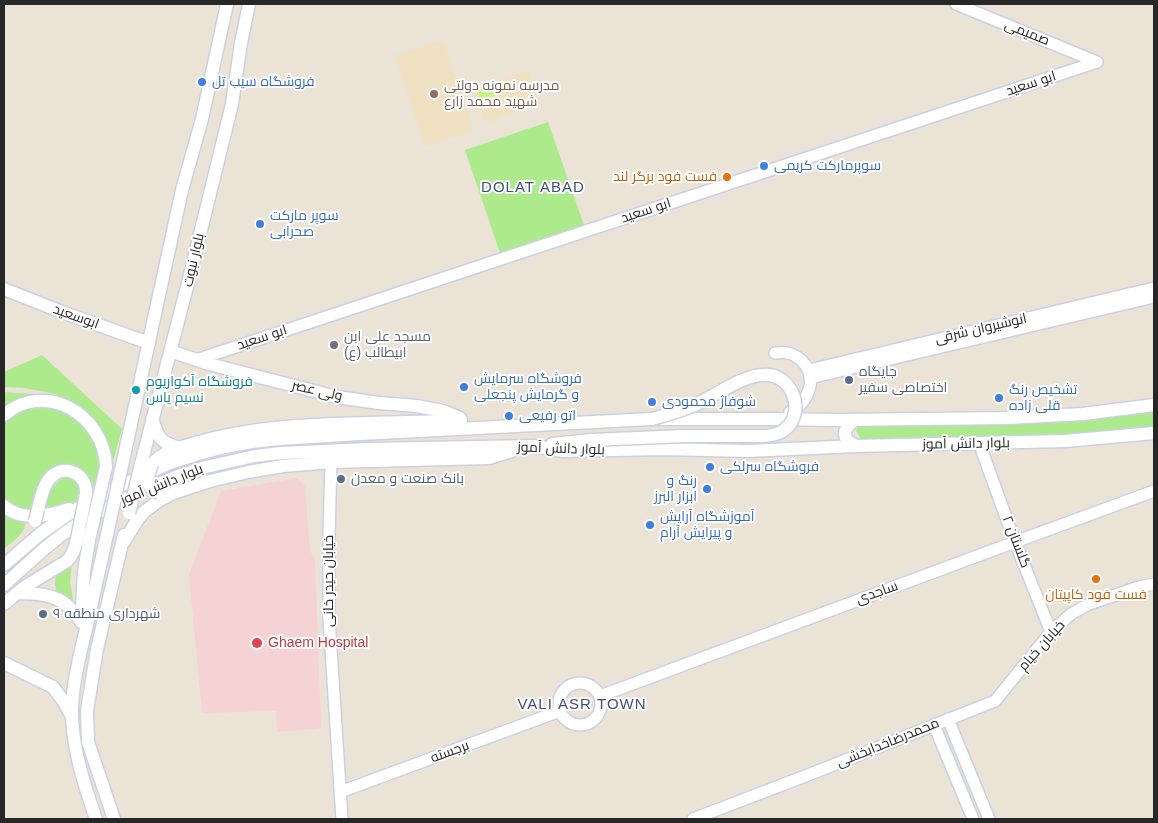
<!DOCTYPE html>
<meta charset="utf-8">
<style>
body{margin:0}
#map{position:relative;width:1158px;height:823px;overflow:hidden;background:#ece3d7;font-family:Helvetica,sans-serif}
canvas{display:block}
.frame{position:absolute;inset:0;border:5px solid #272727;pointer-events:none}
</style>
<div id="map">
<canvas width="1158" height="823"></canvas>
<div class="frame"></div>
</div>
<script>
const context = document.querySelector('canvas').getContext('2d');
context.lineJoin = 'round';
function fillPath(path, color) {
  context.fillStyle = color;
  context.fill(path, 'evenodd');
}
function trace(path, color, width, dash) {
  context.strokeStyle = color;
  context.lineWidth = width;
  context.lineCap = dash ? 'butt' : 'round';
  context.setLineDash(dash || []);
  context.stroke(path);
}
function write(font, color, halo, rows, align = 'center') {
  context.font = font + ' Helvetica,Cairo,sans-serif';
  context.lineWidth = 4;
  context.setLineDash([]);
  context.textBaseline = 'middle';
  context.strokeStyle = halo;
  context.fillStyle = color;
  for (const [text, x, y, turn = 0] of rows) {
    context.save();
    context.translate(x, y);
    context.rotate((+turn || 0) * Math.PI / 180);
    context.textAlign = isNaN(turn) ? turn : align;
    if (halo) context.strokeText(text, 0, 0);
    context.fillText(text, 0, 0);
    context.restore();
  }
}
fillPath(new Path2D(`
 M443 40 474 131 425 147 394 56Z
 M526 71 530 73 539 99 537 104 488 122 484 120 475 92 476 89Z`), '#f0e1c3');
fillPath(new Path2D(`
 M297 478 305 486 310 551 315 559 321 728 277 732 276 711 202 713 189 575 221 491Z`), '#f5d2d4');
fillPath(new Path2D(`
 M548 122 584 225 500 253 465 150Z
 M42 355 122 429 113 461 108 447 69 401 55 394 41 391 24 388 4 387V372Z
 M4 392 34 394 16 400 4 408Z
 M47 406 65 411 90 431 97 447 99 458V473L94 488C88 467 75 461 55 469 50 471 45 473 42 478 35 487 34 502 31 512 20 510 11 506 4 496V423L10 416 29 407Z
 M1154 411V428L1052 438 861 439 856 431 857 427 859 425 1085 418Z
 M63 478C71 477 74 480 79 486L77 501 67 504 43 510C48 497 51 485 63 478Z
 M4 513 25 521C27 533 12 542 4 549Z
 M72 561 70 582 74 604 57 594C52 574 57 572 72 561Z`), '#acea8c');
fillPath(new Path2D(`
 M497 85 500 93 480 100 477 92Z`), '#c5f386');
const tertiary = new Path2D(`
 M956 4 1097 62
 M775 353C779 353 783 352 787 353 792 353 797 357 801 360 819 377 809 402 790 412
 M196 360 1097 62
 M809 370 1154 288
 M810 378 1154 297
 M982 451 1015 542 1051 632
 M331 462 329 535V618L342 819
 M559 704a21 21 0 1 1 42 0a21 21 0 1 1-42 0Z
 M600 696 1015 542 1154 491
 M948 719 989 819
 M934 725 973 819
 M340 792 560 711
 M693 819 808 775 995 701 1051 632 1071 614 1089 604 1139 587 1154 584`);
const secondary = new Path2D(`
 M4 289 62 312 149 343
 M170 351 209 364 337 397 379 403 417 406 443 411 460 418
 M4 415C46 379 105 416 106 467
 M152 419C159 439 159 441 179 448
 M854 420C842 431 841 438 856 446
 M552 444 592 440
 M141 464 189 279 232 104 241 43 249 4
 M152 464C163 452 177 448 192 444 261 423 333 424 404 422 423 422 442 421 461 420
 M121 470 182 190 202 119 227 4
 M4 506C22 522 47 516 69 509
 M38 509C41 498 43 485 51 477 66 463 87 474 86 494
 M123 543 138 519 145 511 160 500 173 493 210 481 248 472 283 466 331 462 489 458 512 451
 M4 565 40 534 67 515 87 503 143 475 170 463 198 454 225 447 252 442 279 439 360 434 652 419H772L840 420 1007 418 1083 414 1154 405
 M4 585 44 549 59 537 70 529 103 510 141 491 178 476 206 467 255 456 281 453 367 449 534 446 563 451 665 449 748 451 856 446 1065 441 1154 433
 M18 593C34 593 55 594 68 606 72 611 77 616 81 621
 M4 604 26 586 67 561C73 555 75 548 77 539
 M81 622 84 572 89 540
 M4 663 53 687 64 702 72 717
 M96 819C85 787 74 754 72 719 71 689 79 658 86 629 94 593 102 557 110 521
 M114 819 88 742 87 711 97 649 124 535`);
trace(tertiary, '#ccd0e3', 14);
trace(secondary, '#ccd0e3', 15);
trace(tertiary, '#fff', 11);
trace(secondary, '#fff', 12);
const secondaryBridge = new Path2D(`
 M592 440 684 436H762C769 436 775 435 781 432 806 418 796 378 769 375 746 372 715 396 695 405 681 411 666 415 652 419
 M152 464C148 476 143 487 159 493
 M129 513 141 464
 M35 521 38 509
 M110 521 121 470
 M77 539 86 494
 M89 540 106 467`);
trace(secondaryBridge, '#ccd0e3', 15, []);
trace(secondaryBridge, '#fff', 12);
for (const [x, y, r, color] of [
 [202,82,5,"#3f7fe0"],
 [434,94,5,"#8d6e63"],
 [764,166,5,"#3f7fe0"],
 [727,177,5,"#e8710a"],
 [260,224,5,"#3f7fe0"],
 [334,345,5,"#6b7280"],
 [849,380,5,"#5c6f8a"],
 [464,387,5,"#3f7fe0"],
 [136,390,5,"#0f9aa8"],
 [999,398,5,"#3f7fe0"],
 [652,402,5,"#3f7fe0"],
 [509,416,5,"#3f7fe0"],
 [710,467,5,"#3f7fe0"],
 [341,479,5,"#5c6f8a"],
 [707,489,5,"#3f7fe0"],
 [650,525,5,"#3f7fe0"],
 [1096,579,5,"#e8710a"],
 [43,614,5,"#5c6f8a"],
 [257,643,6,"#e0444e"]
]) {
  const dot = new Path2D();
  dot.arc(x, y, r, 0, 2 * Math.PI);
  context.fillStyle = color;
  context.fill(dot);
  trace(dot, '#fff', 2);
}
write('14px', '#272727', '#fff', [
 ["صمیمی",1027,33,22],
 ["ابو سعید",1031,84,-18],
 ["ابو سعید",646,211,-18],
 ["بلوار نبوت",194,260,-77],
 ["ابوسعید",76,317,20],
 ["انوشیروان شرقی",981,329,-13],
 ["ابو سعید",262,338,-18],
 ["ولی عصر",317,391,13],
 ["بلوار دانش آموز",966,444,-1],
 ["بلوار دانش آموز",561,449,2],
 ["بلوار دانش آموز",162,485,-22],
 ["گلستان ۲",1016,542,69],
 ["خیابان حیدر خانی",329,581,-90],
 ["ساجدی",877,593,-20],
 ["خیابان خیام",1042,646,-48],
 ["محمدرضاخدابخشی",888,743,-22],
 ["برجسته",450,752,-20]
]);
write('14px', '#366cbe', '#fff', [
 ["فروشگاه سیب تل",212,82],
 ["سوپرمارکت کریمی",774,166],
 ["سوپر مارکت",270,216],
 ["صحرابی",270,232],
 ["فروشگاه سرمایش",474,379],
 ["و گرمایش پنجعلی",474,395],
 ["تشخیص رنگ",1009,390],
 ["قلی زاده",1009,406],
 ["شوفاژ محمودی",662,402],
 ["اتو رفیعی",519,416],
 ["فروشگاه سرلکی",720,467],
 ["رنگ و",697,481,"right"],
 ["ابزار البرز",697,497,"right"],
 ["آموزشگاه آرایش",660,517],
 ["و پیرایش آرام",660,533]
], 'left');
write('14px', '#785e54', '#fff', [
 ["مدرسه نمونه دولتی",444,86],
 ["شهید محمد زارع",444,102]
], 'left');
write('14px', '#c56008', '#fff', [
 ["فست فود برگر لند",717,177],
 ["فست فود کاپیتان",1096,595,"center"]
], 'right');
write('14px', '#5b616d', '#fff', [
 ["مسجد علی ابن",344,337],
 ["ابیطالب (ع)",344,353]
], 'left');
write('14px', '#4e5e75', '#fff', [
 ["جایگاه",859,372],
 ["اختصاصی سفیر",859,388],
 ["بانک صنعت و معدن",351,479],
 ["شهرداری منطقه ۹",53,614]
], 'left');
write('14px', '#0d838f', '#fff', [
 ["فروشگاه آکواریوم",146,382],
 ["نسیم یاس",146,398]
], 'left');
write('14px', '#be3a42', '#fff', [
 ["Ghaem Hospital",268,643]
], 'left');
context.letterSpacing = '1px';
write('15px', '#434e7c', '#fff', [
 ["DOLAT ABAD",533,188],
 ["VALI ASR TOWN",582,705]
]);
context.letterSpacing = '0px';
</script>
